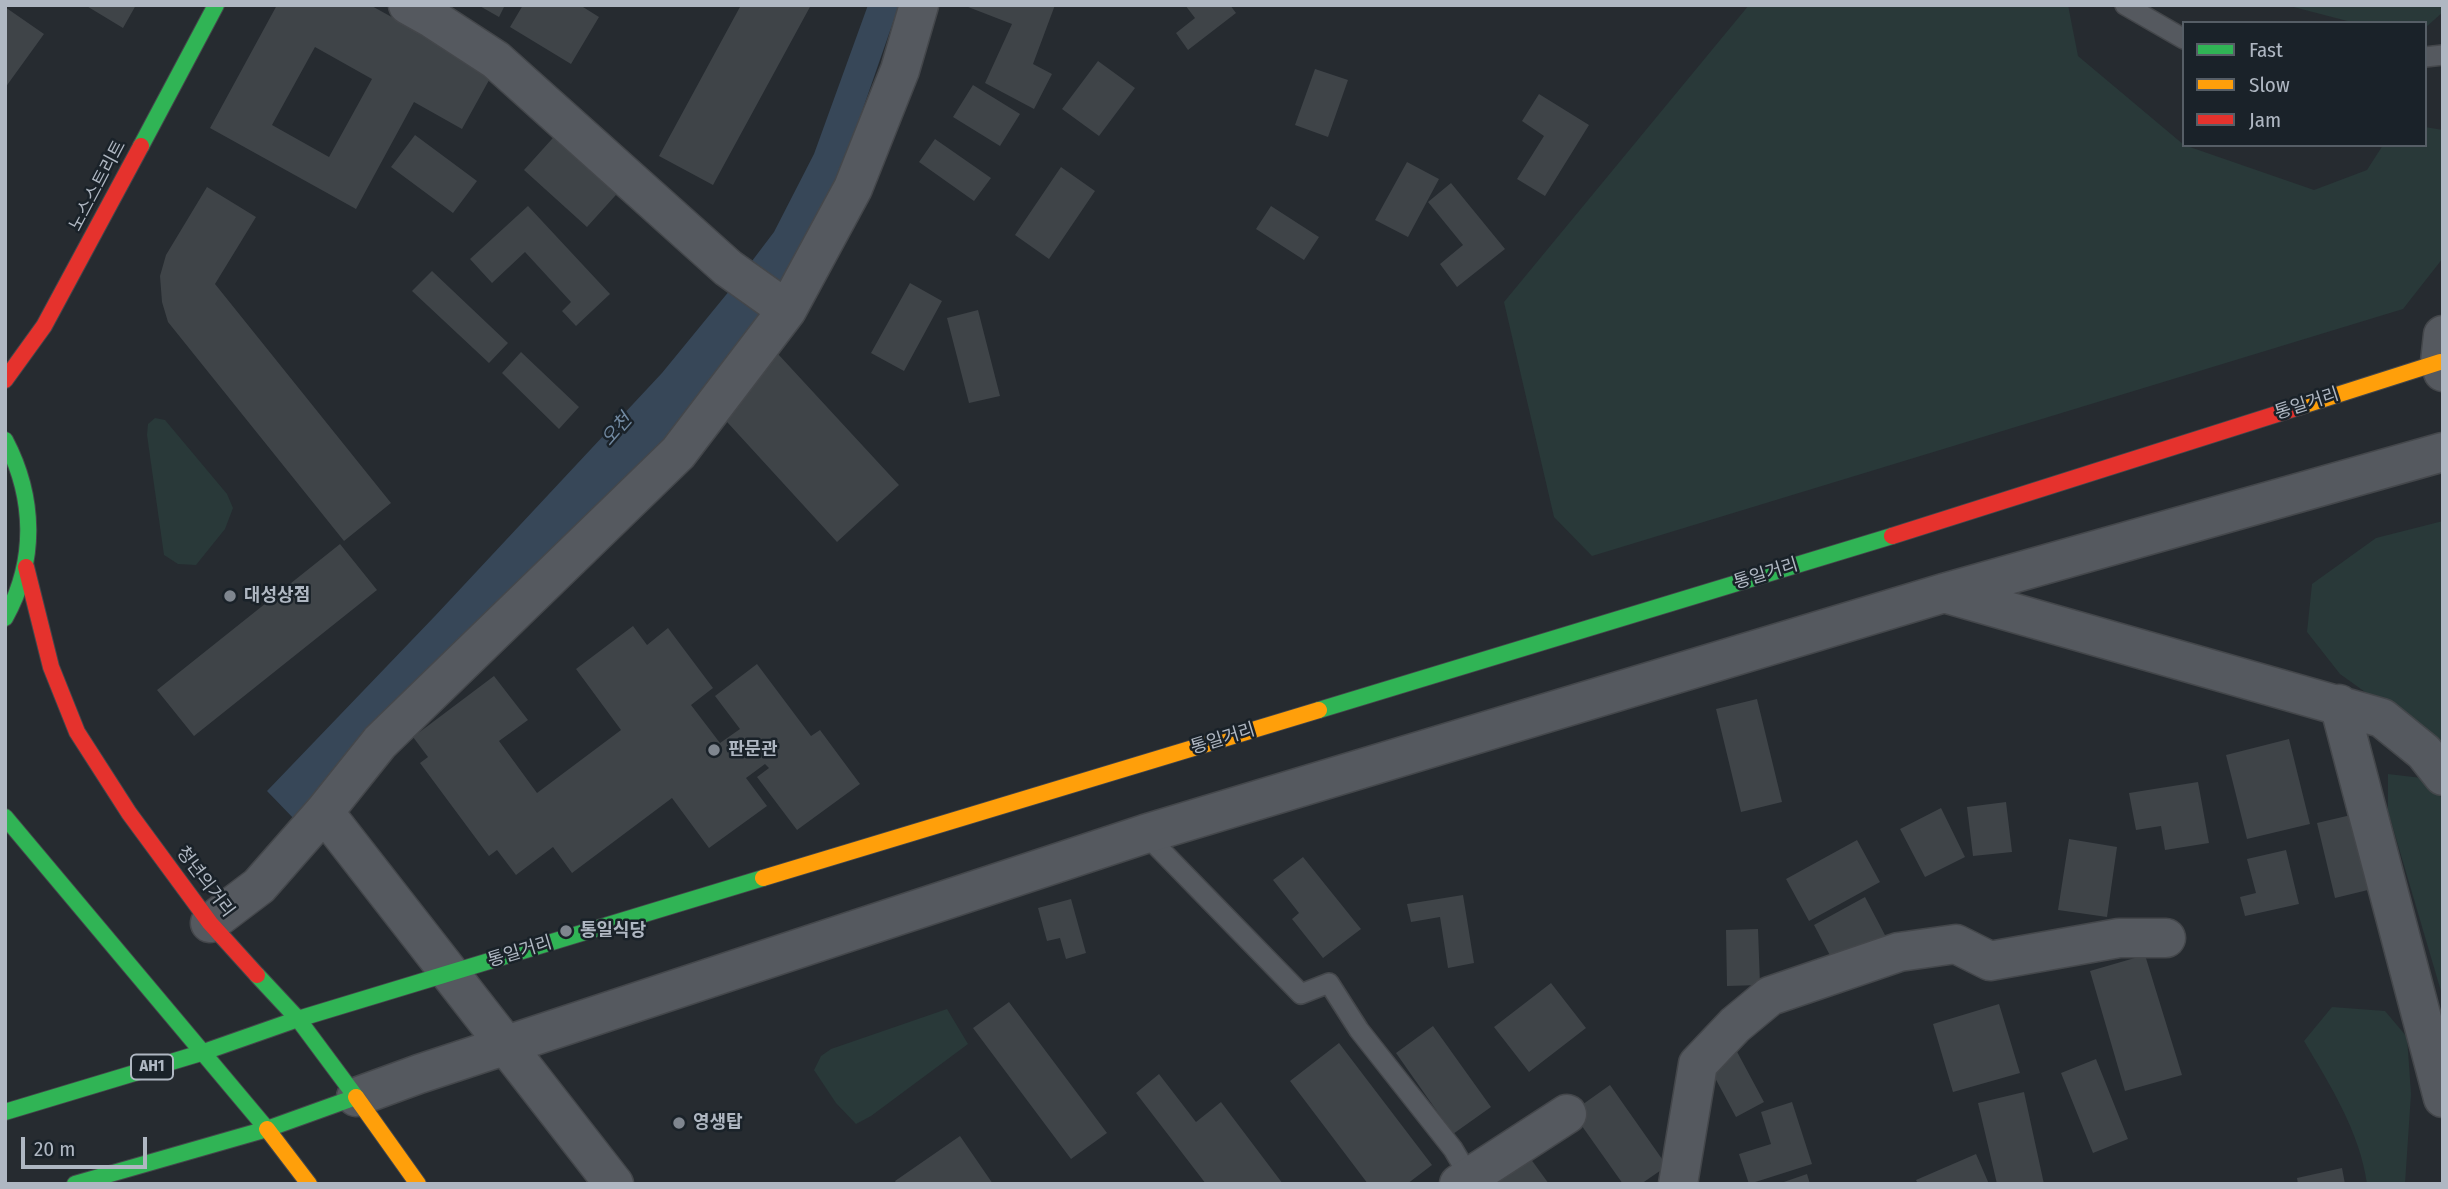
<!DOCTYPE html>
<meta charset="utf-8">
<style>
body{margin:0}
#map{position:relative;width:2448px;height:1189px;overflow:hidden;background:#262b30;font-family:"Fira Sans Condensed",sans-serif}
canvas{display:block}
.frame{position:absolute;inset:0;border:7px solid #afb7c2;pointer-events:none}
.legend{position:absolute;left:2182px;top:21px;width:245px;height:126px;box-sizing:border-box;background:#1a2229;border:2px solid #565e66;margin:0;padding:9px 12px;list-style:none;font-size:21px;color:#afb7c2}
.legend li{display:flex;align-items:center;gap:14px;height:35px}
.legend b{width:35px;border:2px solid #565e66}
.scale{position:absolute;left:21px;top:1137px;width:126px;height:32px;box-sizing:border-box;border:4px solid #afb7c2;border-top:0;padding-left:9px;font-size:21px;line-height:24px;white-space:nowrap;color:#afb7c2;-webkit-text-stroke:5px #1a2229;paint-order:stroke}
</style>
<div id="map">
<canvas width="2448" height="1189"></canvas>
<div class="frame"></div>
<ul class="legend">
<li><b style="height:9px;background:#30b455"></b>Fast</li>
<li><b style="height:9px;background:#ff9f0a"></b>Slow</li>
<li><b style="height:9px;background:#e5322d"></b>Jam</li>
</ul>
<div class="scale">20 m</div>
</div>
<script>
const context = document.querySelector('canvas').getContext('2d');
context.lineJoin = 'round';
function fillPath(path, color) {
  context.fillStyle = color;
  context.fill(path, 'evenodd');
}
function trace(path, color, width, dash) {
  context.strokeStyle = color;
  context.lineWidth = width;
  context.lineCap = dash ? 'butt' : 'round';
  context.setLineDash(dash || []);
  context.stroke(path);
}
function write(font, color, halo, rows, align = 'center') {
  context.font = font + ' "Fira Sans Condensed","Noto Sans KR",sans-serif';
  context.lineWidth = 5;
  context.setLineDash([]);
  context.textBaseline = 'middle';
  context.strokeStyle = halo;
  context.fillStyle = color;
  for (const [text, x, y, turn = 0] of rows) {
    context.save();
    context.translate(x, y);
    context.rotate((+turn || 0) * Math.PI / 180);
    context.textAlign = isNaN(turn) ? turn : align;
    if (halo) context.strokeText(text, 0, 0);
    context.fillText(text, 0, 0);
    context.restore();
  }
}
fillPath(new Path2D(`
 M1749 5H2068L2078 56 2184 145 2314 190 2367 170 2383 145H2425V127L2443 130V258L2403 309 1592 556 1554 517 1504 302Z
 M2286 5H2443V12L2425 28V23H2355Z
 M155 418 165 420 227 494 233 508 225 529 196 565 178 564 164 555 147 435 148 424Z
 M2443 521V748L2340 674 2307 632 2312 584 2376 538Z
 M2388 774 2422 778 2443 799V998L2388 811Z
 M2332 1007 2385 1011 2407 1037 2411 1094 2405 1184H2367C2360 1132 2330 1085 2304 1041Z
 M947 1009 968 1044 871 1116 856 1124 836 1103 814 1070 821 1056 831 1049Z`), '#293939');
fillPath(new Path2D(`
 M868 5H899L842 169 795 258 760 315 664 439 406 702 296 821 267 791 435 616 662 373 730 290 774 232 814 154Z`), '#374758');
fillPath(new Path2D(`
 M85 5H136L123 28Z
 M277 5H370L493 73 462 129 414 102 356 209 210 128ZM315 47 372 79 329 157 272 125Z
 M478 5H505L499 17Z
 M523 5H584L583 7 599 17 571 64 510 27Z
 M741 5H811L713 185 659 156Z
 M963 5H1055L1033 64 1052 74 1034 109 985 83 1012 24Z
 M1185 5H1230L1236 13 1188 50 1176 33 1195 18Z
 M5 7 44 34 5 88Z
 M1098 61 1135 88 1099 136 1062 109Z
 M1315 69 1348 80 1328 137 1295 125Z
 M973 85 1020 114 1000 146 953 117Z
 M1539 94 1589 125 1545 196 1517 179 1544 136 1522 121Z
 M561 129 624 186 587 227 524 170Z
 M415 135 477 181 453 213 391 167Z
 M935 139 991 178 974 201 919 162Z
 M1407 162 1439 179 1408 237 1375 220Z
 M1061 167 1095 191 1049 259 1015 235Z
 M1451 183 1505 249 1457 287 1440 264 1463 245 1428 202Z
 M207 187 256 217 215 284 391 503 344 541 168 322 162 302 160 276 166 255Z
 M528 206 610 294 576 326 562 311 571 302 525 252 492 283 470 259Z
 M1271 206 1319 237 1304 260 1256 229Z
 M432 271 508 343 489 363 412 291Z
 M910 283 942 301 904 371 871 353Z
 M978 310 1000 396 969 403 947 318Z
 M521 352 579 407 559 429 502 373Z
 M778 354 899 485 837 542 717 411Z
 M340 544 377 590 194 736 157 690Z
 M633 626 647 645 668 628 713 688 691 705 720 743 740 729 715 696 757 664 811 736 820 730 860 784 797 830 757 777 769 768 765 764 746 778 767 806 709 848 672 798 572 873 553 847 516 875 497 850 489 856 420 763 428 757 413 737 494 676 528 720 499 741 537 793 621 730 576 669Z
 M1757 699 1782 802 1741 812 1716 709Z
 M2289 739 2310 824 2247 839 2226 755Z
 M2198 782 2209 843 2165 850 2161 826 2136 830 2129 793Z
 M2006 802 2012 852 1973 856 1967 807Z
 M1941 808 1965 857 1925 877 1900 829Z
 M2351 815 2368 890 2335 898 2317 823Z
 M2069 839 2117 847 2107 917 2058 910Z
 M1857 840 1880 882 1809 921 1786 879Z
 M2286 850 2299 904 2245 916 2240 897 2256 893 2247 859Z
 M1303 857 1361 929 1323 958 1292 919 1299 913 1273 880Z
 M1463 895 1474 963 1448 968 1440 917 1411 922 1407 904Z
 M1865 897 1886 937 1835 965 1814 925Z
 M1071 899 1086 953 1066 959 1060 938 1047 941 1038 908Z
 M1758 929 1760 985 1727 986 1726 930Z
 M2145 955 2182 1075 2125 1091 2090 971Z
 M1551 983 1586 1028 1529 1072 1494 1027Z
 M1009 1002 1107 1133 1071 1159 973 1028Z
 M1999 1004 2020 1073 1953 1092 1933 1024Z
 M1433 1026 1491 1107 1453 1134 1396 1053Z
 M1339 1043 1432 1165 1407 1184H1368L1290 1081Z
 M1735 1048 1764 1102 1736 1117 1707 1063Z
 M2096 1059 2128 1139 2093 1153 2061 1073Z
 M1159 1074 1196 1122 1221 1102 1283 1184H1206L1136 1093Z
 M1610 1085 1667 1166 1641 1184H1623L1572 1112Z
 M2024 1092 2044 1184H1997L1978 1103Z
 M1792 1102 1812 1164 1749 1184 1739 1154 1771 1144 1761 1112Z
 M960 1136 993 1184H897L895 1181Z
 M1525 1151 1549 1184H1493Z
 M1976 1154 1989 1184H1918L1916 1180Z
 M2342 1168 2345 1184H2298L2297 1178Z
 M1807 1174 1810 1184H1781V1183Z`), '#3f4448');
const lane = new Path2D(`
 M2125 5 2184 39
 M2425 57 2443 55
 M1145 834 1301 994 1329 983 1359 1030 1453 1149 1469 1176`);
const street = new Path2D(`
 M408 5 433 19 496 60 728 268 787 310
 M2443 335 2440 362 2443 372
 M1944 593 2382 718 2424 752 2443 776
 M2339 704 2443 1098
 M324 812 614 1184
 M210 923 259 886 324 812 380 742 678 453 787 310 853 188 900 70 919 5
 M356 1097 419 1074 1145 834 1944 593 2443 452
 M1459 1184 1567 1114
 M1678 1184 1698 1064 1735 1025 1770 996 1899 952 1956 944 1990 961 2119 938H2166`);
const fast = new Path2D(`
 M141 146 216 5
 M5 440C35 497 37 561 5 618
 M1319 710 1892 536
 M5 817 267 1129
 M298 1019 763 878
 M5 1112 201 1053 298 1019
 M75 1184 267 1129 356 1097 298 1019 257 975`);
const slow = new Path2D(`
 M2299 407 2440 362
 M763 878 1319 710
 M356 1097 418 1184
 M267 1129 309 1184`);
const jam = new Path2D(`
 M5 380 44 326 141 146
 M1892 536 2299 407
 M26 567 51 667 77 732 129 813 210 923 257 975`);
trace(lane, '#44474b', 22);
trace(street, '#44474b', 41);
trace(fast, '#44474b', 18);
trace(slow, '#44474b', 18);
trace(jam, '#44474b', 18);
trace(lane, '#55595f', 19);
trace(street, '#55595f', 38);
trace(fast, '#30b455', 16);
trace(slow, '#ff9f0a', 16);
trace(jam, '#e5322d', 16);
for (const [x, y, r, color] of [
 [230,596,7,"#7f868f"],
 [714,750,7,"#7f868f"],
 [566,931,7,"#7f868f"],
 [679,1123,7,"#7f868f"]
]) {
  const dot = new Path2D();
  dot.arc(x, y, r, 0, 2 * Math.PI);
  context.fillStyle = color;
  context.fill(dot);
  trace(dot, '#1a2229', 2.5);
}
for (const [x, y, w] of [
 [152,1067,42]
]) {
  const box = new Path2D();
  box.roundRect(x - w / 2, y - 12.5, w, 25, 5);
  context.fillStyle = '#1a2229';
  context.fill(box);
  trace(box, '#afb7c2', 2);
}
write('bold 16px', '#afb7c2', null, [
 ["AH1",152,1067]
]);
write('18px', '#afb7c2', '#1a2229', [
 ["노스스트리트",98,186,-62],
 ["통일거리",2307,404,-18],
 ["통일거리",1766,574,-17],
 ["통일거리",1223,739,-17],
 ["청년의거리",205,882,53],
 ["통일거리",520,952,-17]
]);
write('bold 18px', '#afb7c2', '#1a2229', [
 ["대성상점",244,596],
 ["판문관",728,750],
 ["통일식당",580,931],
 ["영생탑",693,1123]
], 'left');
write('italic 19px', '#728aa2', '#1a2229', [
 ["오천",617,430,-49]
]);
</script>
